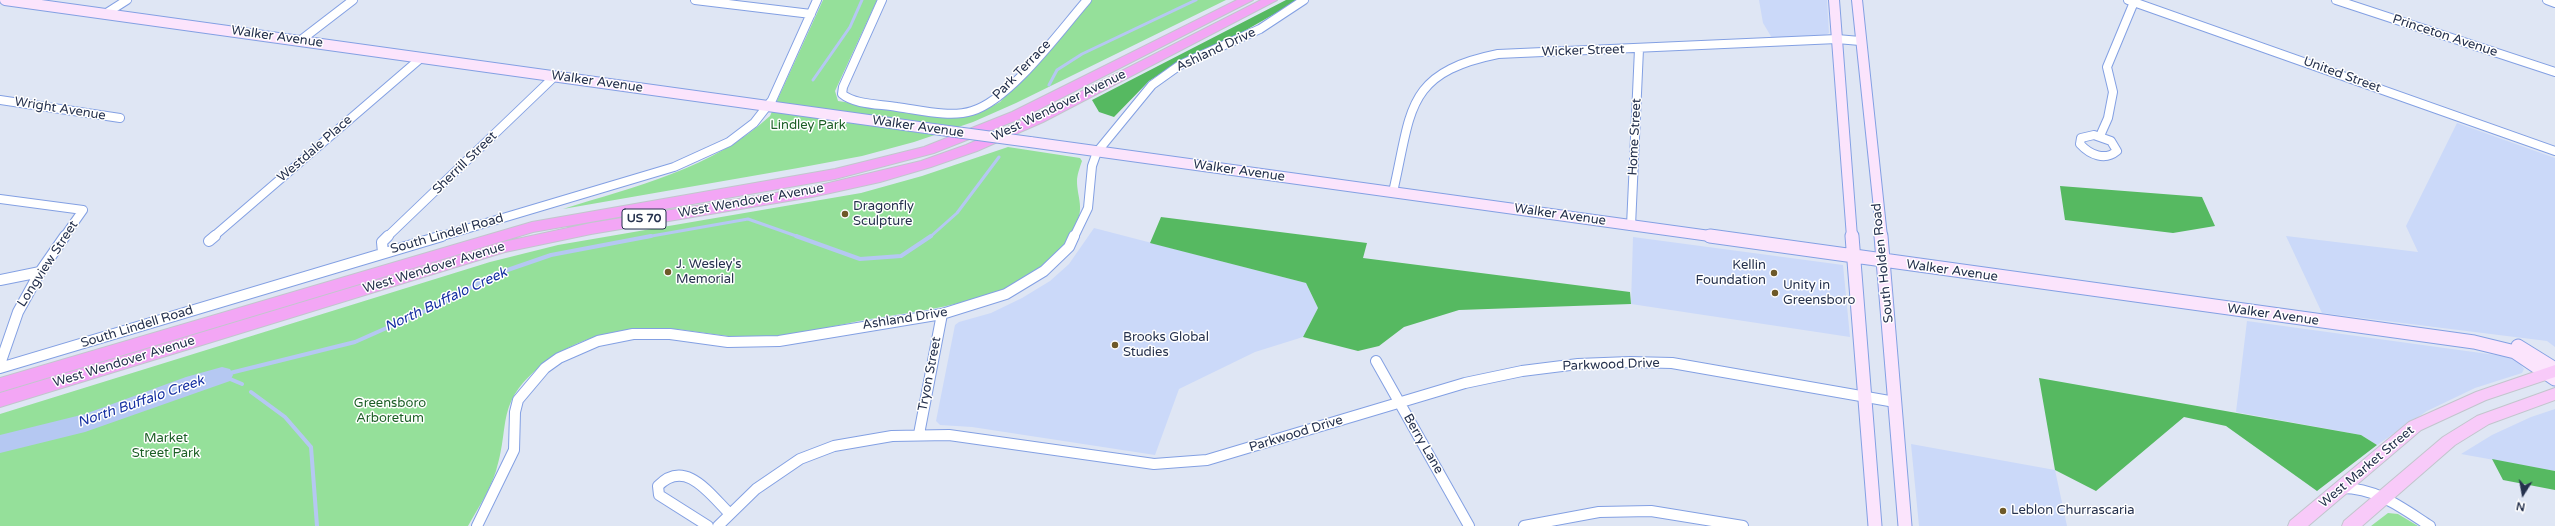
<!DOCTYPE html>
<style>
body{margin:0}
#map{position:relative;width:2555px;height:526px;overflow:hidden;background:#dfe6f4;font-family:"Varela Round",sans-serif}
canvas{display:block}
.north{position:absolute;left:2503px;top:474px;width:40px;height:40px;-webkit-text-stroke:3px #fff;paint-order:stroke;rotate:191deg;font-size:11px;font-weight:700;line-height:16px;text-align:center;color:#25314d}
.north::after{content:'';display:block;margin:auto;width:14px;height:18px;background:#25314d;clip-path:polygon(50% 0,100% 100%,50% 72%,0 100%)}
</style>
<div id="map">
<canvas width="2555" height="526"></canvas>
<div class="north">N</div>
</div>
<script>
const context = document.querySelector('canvas').getContext('2d');
context.lineJoin = 'round';
function fillPath(path, color) {
  context.fillStyle = color;
  context.fill(path, 'evenodd');
}
function trace(path, color, width, dash) {
  context.strokeStyle = color;
  context.lineWidth = width;
  context.lineCap = dash ? 'butt' : 'round';
  context.setLineDash(dash || []);
  context.stroke(path);
}
function write(font, color, halo, rows, align = 'center') {
  context.font = font + ' "Varela Round",sans-serif';
  context.lineWidth = 3;
  context.setLineDash([]);
  context.textBaseline = 'middle';
  context.strokeStyle = halo;
  context.fillStyle = color;
  for (const [text, x, y, turn = 0] of rows) {
    context.save();
    context.translate(x, y);
    context.rotate((+turn || 0) * Math.PI / 180);
    context.textAlign = isNaN(turn) ? turn : align;
    if (halo) context.strokeText(text, 0, 0);
    context.fillText(text, 0, 0);
    context.restore();
  }
}
fillPath(new Path2D(`
 M1759 0H1827L1829 33 1825 35 1772 38 1763 23Z
 M2457 123 2555 158V347L2547 341 2322 313 2286 236 2418 252 2406 226Z
 M1094 228 1306 283 1318 308 1303 337 1255 352 1179 389 1155 455 972 427 940 425 936 421 955 325 959 322 991 313 1022 298 1050 281 1069 264Z
 M1633 237 1843 265 1850 337 1631 304Z
 M2247 321 2503 356 2518 361 2524 369 2522 373 2475 388 2427 411 2377 445 2361 435 2236 412Z
 M2555 409V471L2461 454 2492 435 2531 417Z
 M1911 444 2055 470 2067 526H1919Z`), '#cbd9f9');
fillPath(new Path2D(`
 M823 0H877L835 91 838 101 954 118 981 112 1000 102 1092 0H1226L1016 103 973 122 914 142 862 156 798 168 563 209C636 186 712 169 770 116Z
 M1008 147 1080 158 1082 161C1080 167 1077 175 1077 181 1077 196 1084 207 1077 222 1045 299 941 307 870 319 837 325 802 334 769 337 737 340 705 332 674 329 624 325 574 336 536 370 496 405 510 427 496 471 490 490 478 508 468 526H0V414L490 262 558 245 861 193 922 176Z
 M2388 513 2398 514 2418 526H2371Z`), '#95e09a');
fillPath(new Path2D(`
 M1286 0H1299L1225 42 1171 67 1149 81 1114 117 1099 112 1092 100Z
 M2060 186 2202 197 2215 226 2173 233 2065 220Z
 M1161 217 1367 243 1363 258 1630 292 1631 304 1459 310 1404 327 1379 346 1358 351 1303 337 1318 308 1306 283 1150 243Z
 M2039 378 2361 435 2377 445 2317 491 2226 426 2184 417 2096 491 2055 470Z
 M2492 459 2555 471V490L2503 480Z`), '#56b961');
trace(new Path2D(`
 M813 80 850 27 862 0
 M1049 85 1057 70 1082 54 1196 0
 M646 237 748 219 799 237
 M930 237 957 213 999 157`), '#b5c8f2', 3);
trace(new Path2D(`
 M796 236 860 259 901 256 931 236
 M222 375 355 342 445 302 493 275 551 255 651 236
 M223 376 242 384
 M251 392 285 417 311 447 317 526`), '#b5c8f2', 4);
fillPath(new Path2D(`
 M222 367 230 369 233 375 230 381 85 432 0 453V435L85 414 186 377Z`), '#b5c8f2');
const streetFar1 = new Path2D(`
 M695 0 811 14
 M882 0 843 87 842 94C855 105 881 104 897 107 920 110 950 118 972 111 1011 99 1060 31 1087 0
 M2128 0 2555 151
 M2336 0 2555 72
 M2547 0 2555 3
 M105 14 127 0
 M301 40 353 0
 M0 100 120 118
 M2094 135 2111 141 2117 151C2105 161 2090 155 2080 144L2081 138Z
 M2100 136 2108 118 2113 92 2107 67 2134 2
 M1393 192C1412 111 1404 73 1498 54L1837 39 1860 41
 M0 199 83 210 64 237
 M1631 226 1639 49
 M213 237 421 58
 M387 237 555 76
 M439 237 674 167 729 142 754 123 772 100 817 0
 M1074 237 1088 208 1092 166 1097 152 1152 85 1180 65 1260 29 1304 0`);
const street = new Path2D(`
 M209 241 215 236
 M383 253 382 242 388 236
 M0 280 40 272
 M1376 361 1469 526
 M0 364 18 312 40 272 65 236
 M0 368 442 236
 M919 434 942 314
 M2342 488C2377 488 2402 508 2430 526
 M477 526 514 450 515 412 518 400 545 368 559 358 598 341 633 334H670L728 342 779 341 942 314 1006 294 1044 271 1069 247 1074 236
 M708 526 659 495 658 486C685 458 709 493 729 513
 M718 526 756 489 800 459 834 446 892 436 949 435 1154 464 1207 460 1465 383 1522 371 1578 364 1630 362 1672 363 1895 402
 M1524 526 1599 512 1651 511 1743 526`);
const secondaryFar1 = new Path2D(`
 M5 0 926 128
 M1834 0 1852 237
 M1857 0 1882 237
 M1030 142 1717 237`);
const secondary = new Path2D(`
 M1710 236 2474 342 2515 352 2555 379
 M1852 236 1875 526
 M1881 236 1905 526
 M2518 346 2555 369`);
const primary = new Path2D(`
 M2555 365V377L2486 400 2421 430 2308 526H2288L2290 521 2409 422 2476 392Z
 M2555 388V400L2489 424 2455 445 2362 526H2342L2344 521 2443 437 2477 416Z`);
const highway = new Path2D(`
 M1237 0H1253L1022 118 934 153 835 179 533 232 0 392V378L532 222 835 169 924 147 1012 112Z
 M1261 0H1277L1043 122 977 151 931 167 880 182 812 197 591 234 505 252 0 407V393L503 242 591 223 812 187 921 161 966 145 1033 116Z`);
trace(streetFar1, '#83a0e3', 10);
trace(street, '#83a0e3', 12);
trace(secondaryFar1, '#83a0e3', 12);
trace(secondary, '#83a0e3', 15);
trace(primary, '#c2c5cd', 2);
trace(highway, '#c2c5cd', 2);
trace(streetFar1, '#fff', 8);
trace(street, '#fff', 10);
trace(secondaryFar1, '#fbe4fc', 10);
trace(secondary, '#fbe4fc', 13);
fillPath(primary, '#f8caf9');
fillPath(highway, '#f3a6f5');
const secondaryBridge = new Path2D(`
 M926 128 1030 142`);
trace(secondaryBridge, '#83a0e3', 12, []);
trace(secondaryBridge, '#fbe4fc', 10);
for (const [x, y, r, color] of [
 [845,214,4,"#6e5928"],
 [668,272,4,"#6e5928"],
 [1774,273,4,"#6e5928"],
 [1775,293,4,"#6e5928"],
 [1115,345,4,"#6e5928"],
 [2003,511,4,"#6e5928"]
]) {
  const dot = new Path2D();
  dot.arc(x, y, r, 0, 2 * Math.PI);
  context.fillStyle = color;
  context.fill(dot);
  trace(dot, '#fff', 1.5);
}
for (const [x, y, w] of [
 [644,219,44]
]) {
  const box = new Path2D();
  box.roundRect(x - w / 2, y - 10, w, 20, 3);
  context.fillStyle = '#fff';
  context.fill(box);
  trace(box, '#25314d', 1);
}
write('bold 12px', '#25314d', null, [
 ["US 70",644,219]
]);
write('13px', '#25314d', '#fff', [
 ["Princeton Avenue",2445,36,18],
 ["Walker Avenue",277,37,8],
 ["Ashland Drive",1216,50,-25],
 ["Wicker Street",1583,51,-2],
 ["Park Terrace",1022,70,-46],
 ["United Street",2342,75,20],
 ["Walker Avenue",597,82,8],
 ["West Wendover Avenue",1059,106,-26],
 ["Wright Avenue",60,109,9],
 ["Walker Avenue",918,127,8],
 ["Home Street",1635,137,-87],
 ["Westdale Place",315,149,-41],
 ["Sherrill Street",465,163,-44],
 ["Walker Avenue",1239,171,8],
 ["West Wendover Avenue",751,201,-10],
 ["Walker Avenue",1560,215,8],
 ["South Lindell Road",447,234,-16],
 ["South Holden Road",1883,263,-96],
 ["Longview Street",48,264,-57],
 ["West Wendover Avenue",434,268,-17],
 ["Walker Avenue",1952,271,8],
 ["Walker Avenue",2273,315,8],
 ["Ashland Drive",905,319,-9],
 ["South Lindell Road",137,327,-17],
 ["West Wendover Avenue",124,362,-17],
 ["Parkwood Drive",1611,365,-2],
 ["Tryon Street",930,374,-79],
 ["Parkwood Drive",1296,434,-17],
 ["Berry Lane",1423,444,60],
 ["West Market Street",2367,467,-40]
]);
write('13px', '#1c5f26', '#fff', [
 ["Lindley Park",808,126],
 ["Greensboro",390,404],
 ["Arboretum",390,419],
 ["Market",166,439],
 ["Street Park",166,454]
]);
write('13px', '#25314d', '#fff', [
 ["Dragonfly",853,207],
 ["Sculpture",853,222],
 ["J. Wesley's",676,265],
 ["Memorial",676,280],
 ["Kellin",1766,266,"right"],
 ["Foundation",1766,281,"right"],
 ["Unity in",1783,286],
 ["Greensboro",1783,301],
 ["Brooks Global",1123,338],
 ["Studies",1123,353],
 ["Leblon Churrascaria",2011,511]
], 'left');
write('italic 14px', '#142fa2', '#fff', [
 ["North Buffalo Creek",446,300,-25],
 ["North Buffalo Creek",141,402,-19]
]);
</script>
